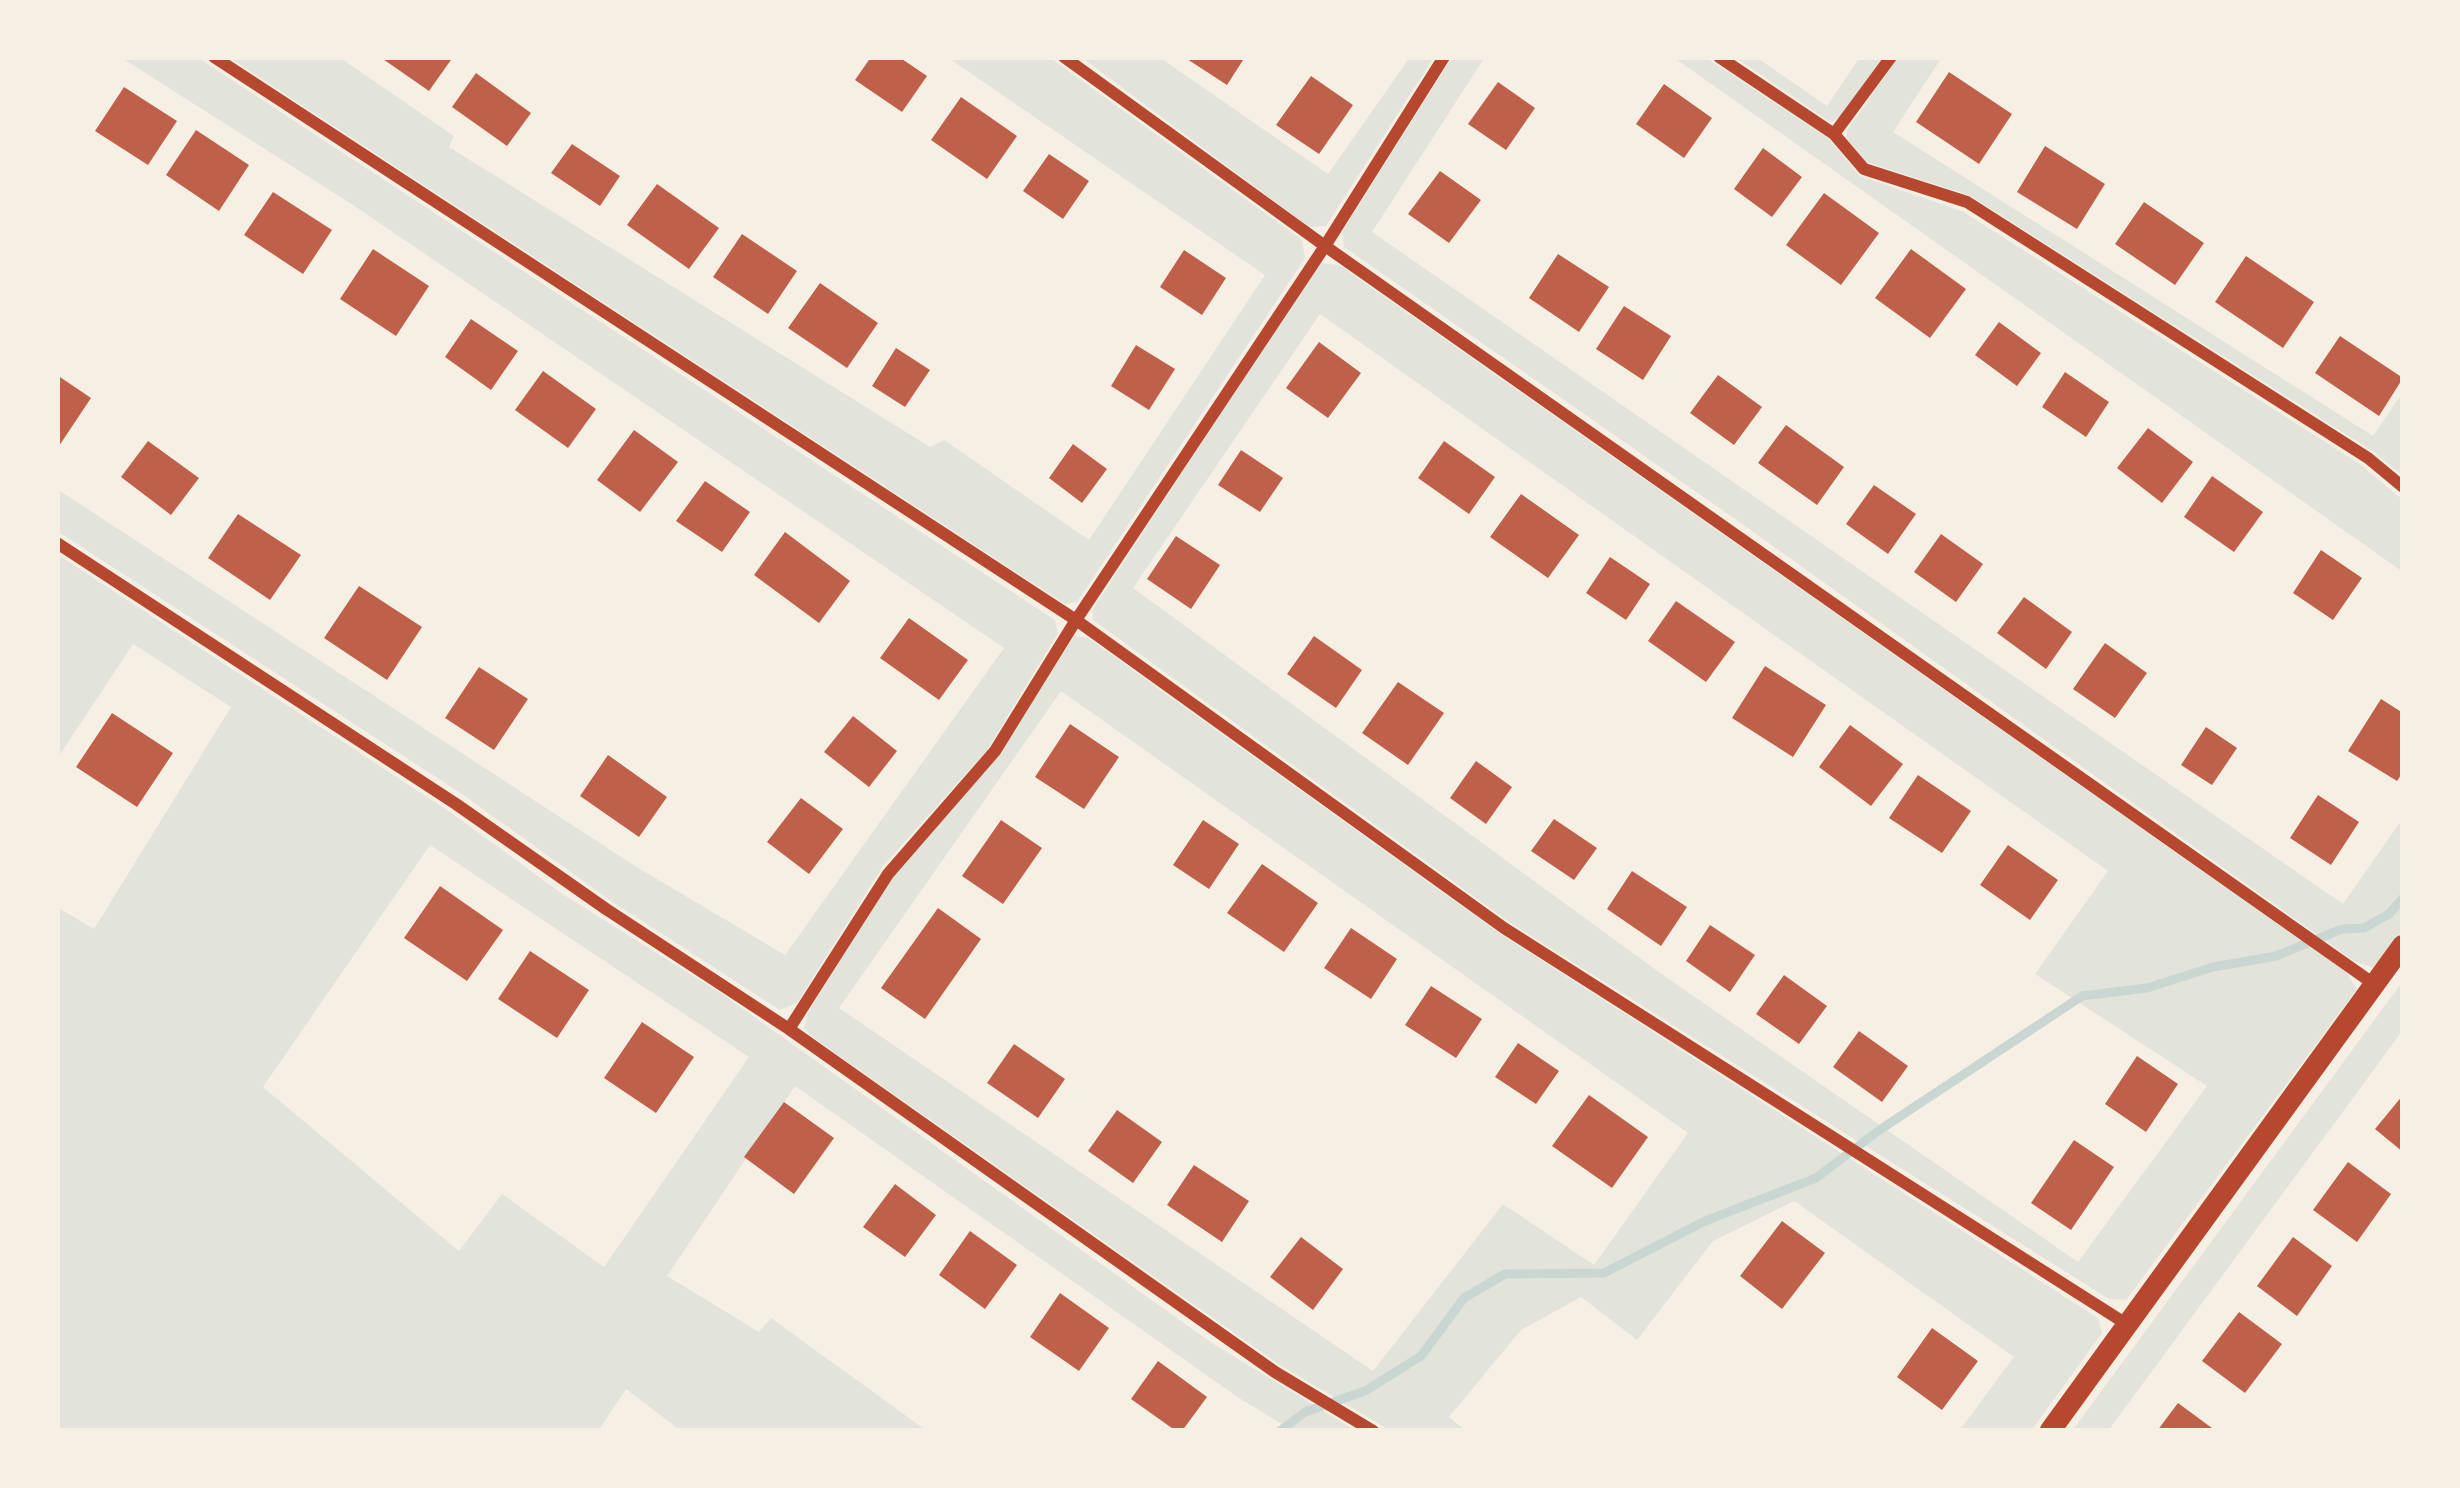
<!DOCTYPE html>
<style>
body{margin:0}
#map{position:relative;width:2460px;height:1488px;overflow:hidden;background:#f6efe4;font-family:Inter,sans-serif}
canvas{display:block}
.frame{position:absolute;inset:0;border:60px solid #f6efe4;pointer-events:none}
</style>
<div id="map">
<canvas width="2460" height="1488"></canvas>
<div class="frame"></div>
</div>
<script>
const context = document.querySelector('canvas').getContext('2d');
context.lineJoin = 'round';
function fillPath(path, color) {
  context.fillStyle = color;
  context.fill(path, 'evenodd');
}
function trace(path, color, width, dash) {
  context.strokeStyle = color;
  context.lineWidth = width;
  context.lineCap = dash ? 'butt' : 'round';
  context.setLineDash(dash || []);
  context.stroke(path);
}
fillPath(new Path2D(`
 M120 57H197L1055 620 1058 633 987 750 883 866 797 1003 780 1010 611 901 462 794 57 531V489L635 866 785 955 1004 648 353 205Z
 M228 57H339L454 136 449 147 930 447 944 440 1089 540 1265 275 947 57H1049L1302 240 1305 258 1077 602 1065 604Z
 M1081 57H1159L1328 174 1410 57H1434L1326 226 1309 227Z
 M1452 57H1485L1372 232 2343 904 2403 818V929L2374 968 2354 961 1738 521 1344 247 1342 232Z
 M1673 57H1705L1829 139 1860 176 1962 211 2360 464 2403 500V572Z
 M1735 57H1756L1827 106 1860 57H1884L1838 119 1830 122Z
 M1898 57H1942L1893 132 2373 436 2403 392V476L2374 452 1969 195 1866 162 1847 139V131Z
 M1319 263 1339 265 2346 972 2357 989 2126 1300 2109 1299 1509 922 1093 620V609ZM1320 314 2108 871 2035 974 2207 1086 2078 1262 1663 975 1133 588Z
 M57 554 453 814 561 893 722 994 1212 1343 1356 1431H1293L1239 1398 795 1086 667 1276 759 1332 771 1318 927 1431H681L626 1389 598 1431H57V907L94 929 231 707 133 644 57 759ZM430 845 749 1057 604 1267 502 1194 459 1251 263 1087Z
 M1074 636 1088 638 1499 933 2098 1318 2102 1333 2031 1431H1959L2014 1357 1794 1201 1713 1241 1637 1340 1581 1297 1521 1330 1449 1417 1466 1431H1391L1280 1365 811 1036 804 1028 808 1013 892 876 1000 754ZM1061 691 1688 1133 1594 1265 1503 1204 1373 1371 839 1008Z
 M2403 981V1030L2108 1431H2072Z`), '#e2e4dc');
trace(new Path2D(`
 M1280 1431 1305 1412 1365 1391 1421 1356 1464 1298 1505 1274 1604 1273 1705 1221 1816 1178 1878 1131 2082 996 2147 988 2213 967 2276 956 2342 929 2364 928 2389 914 2403 898`), '#c9d6d2', 9);
fillPath(new Path2D(`
 M380 57H453L429 91Z
 M871 57H899L927 76 902 112 855 80Z
 M1184 57H1245L1227 85Z
 M1949 72 2012 114 1979 164 1916 122Z
 M476 73 531 113 507 146 452 107Z
 M1311 76 1353 105 1319 154 1276 125Z
 M1498 82 1535 108 1506 150 1468 124Z
 M1664 84 1712 118 1684 158 1636 124Z
 M124 87 177 121 148 165 95 131Z
 M961 97 1017 136 987 179 931 140Z
 M196 130 249 165 219 211 166 175Z
 M572 144 620 176 600 206 551 173Z
 M2045 146 2105 184 2077 229 2017 192Z
 M1763 148 1802 177 1772 217 1734 189Z
 M1049 154 1089 181 1063 219 1023 191Z
 M1440 171 1481 200 1449 243 1408 214Z
 M657 184 719 228 689 269 627 225Z
 M273 192 332 230 303 274 244 235Z
 M1824 193 1879 233 1841 285 1786 245Z
 M2144 202 2204 243 2175 285 2115 244Z
 M742 234 797 271 768 314 713 277Z
 M373 249 429 286 396 336 340 299Z
 M1911 249 1966 289 1930 338 1875 298Z
 M1184 250 1226 278 1202 315 1160 287Z
 M1558 254 1609 287 1579 332 1529 298Z
 M2246 256 2314 302 2283 348 2215 302Z
 M820 283 878 323 847 368 788 328Z
 M1624 306 1671 336 1643 380 1596 349Z
 M471 319 518 351 491 390 445 357Z
 M1999 322 2041 353 2017 386 1975 355Z
 M2340 336 2403 378 2379 416 2315 373Z
 M1319 342 1361 373 1328 418 1286 388Z
 M1136 345 1175 369 1149 410 1111 386Z
 M896 348 930 370 905 407 872 386Z
 M543 371 596 409 568 448 515 410Z
 M2065 372 2109 402 2086 437 2042 407Z
 M57 375 91 398 57 449Z
 M1718 375 1762 407 1734 445 1690 413Z
 M1786 425 1844 467 1817 505 1758 463Z
 M2148 428 2193 462 2162 503 2117 468Z
 M634 430 678 462 640 512 597 480Z
 M148 441 199 478 171 515 121 477Z
 M1444 441 1495 477 1469 514 1418 478Z
 M1073 444 1107 469 1082 503 1049 478Z
 M1241 450 1283 478 1260 512 1218 485Z
 M2212 476 2263 512 2234 552 2184 517Z
 M705 481 750 512 722 552 676 521Z
 M1874 485 1916 514 1888 554 1846 524Z
 M1521 494 1579 535 1548 578 1490 537Z
 M238 514 301 555 270 600 208 558Z
 M785 532 850 581 819 623 754 575Z
 M1941 534 1983 564 1956 602 1914 572Z
 M1176 536 1220 565 1191 609 1147 579Z
 M2321 550 2362 578 2333 620 2293 593Z
 M1610 557 1650 584 1626 620 1586 593Z
 M359 586 422 627 387 680 324 638Z
 M2024 597 2072 632 2046 669 1997 633Z
 M1676 601 1735 642 1706 682 1648 641Z
 M909 618 968 660 939 700 880 658Z
 M1314 636 1362 670 1336 708 1287 674Z
 M2105 643 2147 673 2115 718 2073 689Z
 M1765 666 1826 705 1793 757 1732 718Z
 M479 667 528 699 494 750 445 718Z
 M1398 682 1444 713 1408 765 1362 733Z
 M2381 699 2403 713V772L2397 781 2348 751Z
 M112 713 173 753 137 807 76 767Z
 M853 716 897 751 869 787 824 752Z
 M1070 724 1119 757 1084 809 1035 777Z
 M1850 725 1903 764 1871 806 1819 767Z
 M2206 727 2237 748 2212 785 2181 765Z
 M608 755 667 797 639 837 580 796Z
 M1476 761 1512 787 1486 824 1450 798Z
 M1918 775 1971 811 1942 853 1889 818Z
 M2318 795 2359 822 2331 865 2290 838Z
 M801 798 843 829 809 874 767 842Z
 M1554 819 1597 848 1574 880 1531 851Z
 M1001 820 1042 848 1003 904 962 876Z
 M1203 820 1239 844 1209 889 1173 865Z
 M2008 845 2058 880 2030 920 1980 885Z
 M1262 864 1318 903 1284 952 1227 913Z
 M1632 871 1687 907 1661 946 1607 909Z
 M440 886 503 930 467 981 404 938Z
 M938 908 981 939 925 1019 881 988Z
 M1710 925 1755 955 1730 992 1686 961Z
 M1351 928 1397 959 1371 999 1324 968Z
 M530 951 589 990 557 1038 498 999Z
 M1784 975 1827 1006 1799 1044 1756 1014Z
 M1431 986 1482 1019 1456 1058 1405 1025Z
 M642 1022 694 1057 656 1113 604 1078Z
 M1859 1031 1908 1066 1882 1102 1833 1067Z
 M1518 1043 1559 1071 1536 1104 1495 1077Z
 M1014 1044 1065 1079 1038 1118 987 1083Z
 M2137 1056 2178 1084 2146 1132 2105 1104Z
 M1589 1095 1648 1137 1612 1188 1552 1146Z
 M2403 1095V1152L2375 1129Z
 M784 1102 834 1138 794 1194 744 1157Z
 M1117 1110 1162 1142 1133 1183 1088 1151Z
 M2074 1140 2114 1167 2071 1230 2031 1203Z
 M2348 1162 2391 1194 2357 1242 2313 1210Z
 M1194 1165 1249 1201 1222 1242 1167 1205Z
 M895 1184 936 1215 905 1257 863 1227Z
 M1782 1221 1825 1253 1782 1309 1740 1276Z
 M970 1231 1017 1265 985 1309 939 1275Z
 M1301 1237 1343 1269 1313 1310 1270 1277Z
 M2293 1237 2332 1266 2297 1316 2257 1286Z
 M1060 1293 1109 1328 1079 1371 1030 1337Z
 M2239 1312 2282 1344 2245 1393 2202 1361Z
 M1932 1328 1978 1361 1942 1410 1897 1377Z
 M1158 1361 1207 1397 1182 1431H1176L1131 1399Z
 M2178 1403 2216 1431H2157Z`), '#bf614a');
trace(new Path2D(`
 M214 57 1076 620 1504 928 2128 1325
 M1064 57 1325 246 2374 984
 M1719 57 1834 134 1864 169 1967 202 2368 458 2403 487
 M1834 134 1891 57
 M57 543 456 804 606 909 789 1029 1275 1372 1373 1431
 M789 1029 888 874 995 751 1076 620 1325 246 1444 57`), '#b5482f', 12);
trace(new Path2D(`
 M2050 1431 2403 945`), '#b5482f', 21);
</script>
